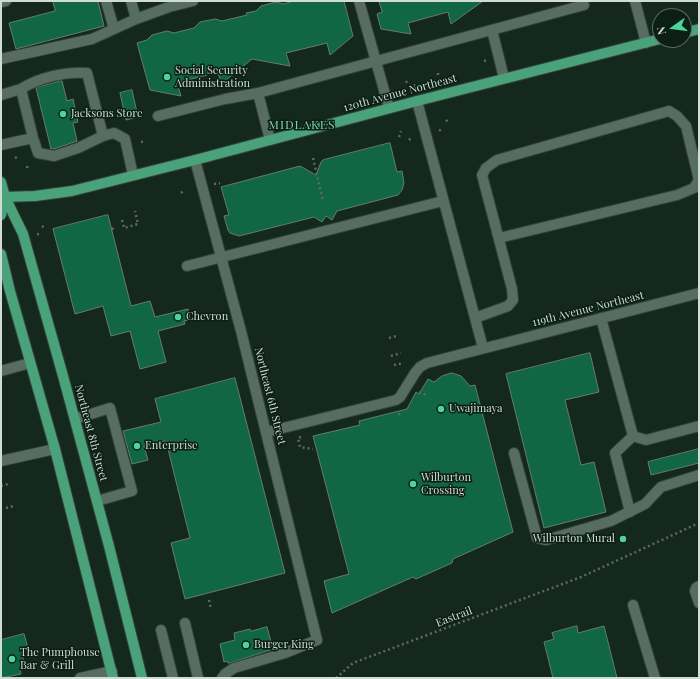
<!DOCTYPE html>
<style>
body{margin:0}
#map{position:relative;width:700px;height:679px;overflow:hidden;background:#15281e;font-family:"Playfair Display",serif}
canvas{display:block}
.frame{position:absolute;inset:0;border:2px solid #d0dcd5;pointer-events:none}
.north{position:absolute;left:652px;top:8px;width:40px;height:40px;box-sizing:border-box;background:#0b1f15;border:1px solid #5a6b62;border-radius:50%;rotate:256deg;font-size:11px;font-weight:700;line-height:16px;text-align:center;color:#d0dcd5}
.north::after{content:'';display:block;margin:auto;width:14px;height:18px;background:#50d398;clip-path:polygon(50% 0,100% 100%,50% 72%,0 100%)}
</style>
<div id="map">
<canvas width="700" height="679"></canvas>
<div class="frame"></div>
<div class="north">N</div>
</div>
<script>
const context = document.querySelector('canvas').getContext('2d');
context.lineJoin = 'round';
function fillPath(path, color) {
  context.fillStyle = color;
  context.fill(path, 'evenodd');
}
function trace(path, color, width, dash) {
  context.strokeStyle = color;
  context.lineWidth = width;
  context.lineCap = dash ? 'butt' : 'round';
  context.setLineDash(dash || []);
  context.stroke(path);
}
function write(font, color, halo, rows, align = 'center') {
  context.font = font + ' "Playfair Display",serif';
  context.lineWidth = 3;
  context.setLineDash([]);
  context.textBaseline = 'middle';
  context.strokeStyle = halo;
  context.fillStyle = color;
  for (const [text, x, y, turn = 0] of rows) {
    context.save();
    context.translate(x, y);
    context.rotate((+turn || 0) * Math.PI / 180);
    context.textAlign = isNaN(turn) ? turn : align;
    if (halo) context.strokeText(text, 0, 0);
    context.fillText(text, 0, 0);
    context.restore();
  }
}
const building = new Path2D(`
 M53 1H98L104 26 16 49 9 23 55 11Z
 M294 1H344L353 36 330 55 327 43 286 53 290 66 252 59 221 84 218 72 177 83 181 96 150 90 137 43 147 40 152 35 167 31 174 33 194 28 200 22 215 19 222 21 247 15 246 13 256 11 261 6 276 2 283 4Z
 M379 1H483L451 24 448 12 408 23 411 34 381 29 377 14 382 12Z
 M62 81 67 101 73 99 78 122 73 123 77 141 54 149H51L36 88Z
 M132 90 138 117 126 120 120 93Z
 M390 143 397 172 402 171 404 183 402 190 398 195 337 211 332 220 326 216 322 222 314 217 239 236 230 233 228 230 224 216 229 215 221 187 300 166 316 175 321 162 323 160Z
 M108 215 131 306 150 301 155 317 188 309 190 320 184 321 185 324 158 331 166 362 140 369 130 331 111 336 103 306 75 314 53 229Z
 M590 353 599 392 565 400 581 465 594 462 606 512 544 528 506 374Z
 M452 373 461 376 470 386 475 385 513 532 453 559 452 563 416 579 413 577 332 613 324 581 349 574 313 436 360 425 359 421 407 409 416 392 419 394 428 379 434 382 442 376Z
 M235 378 285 573 185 599 171 543 190 538 166 441 144 446 148 460 132 464 123 431 161 422 155 399Z
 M699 449V463L651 475 648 462Z
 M577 626 578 633 604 626 617 678H553L544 642 554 639 552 633Z
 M267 627 273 649 230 663H228L227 661 224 662 220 644 235 640 234 633 250 629 251 631Z
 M24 634 28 648 21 650 26 669 20 670 21 674 1 678V640Z`);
fillPath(building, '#116744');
trace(building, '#657c6f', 1);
const minor = new Path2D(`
 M106 1 114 29
 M131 1 136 19
 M359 1 389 108
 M635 1 646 43
 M1 2 6 1
 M492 30 504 78
 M1 59 92 39 136 19 169 7 193 1
 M21 89C38 78 66 71 87 73L103 136 114 133 125 139 133 175
 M258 93 270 140
 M1 95 21 89 33 138 38 153 54 156 78 148 103 136
 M417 101 483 348
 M158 116 225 99 258 93 584 5
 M1 145 33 138
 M195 160 241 331 317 640 285 653 234 668 225 674 222 678
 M187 266 443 201
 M475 318 508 306 513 300 512 289 482 175 486 168 497 160 669 111 677 116 686 126 699 180 694 188 677 195 499 238
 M601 318 633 436 646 440 699 426
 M1 371 30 363
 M75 419 110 408 132 491 97 501
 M267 432 396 400 400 397 415 373 420 367 427 363 699 293
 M514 453 537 538 546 540 611 521 645 504 661 487 699 475
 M1 461 55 449
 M630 512 615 453 633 436
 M699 586 696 588 695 591 699 603
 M633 605 655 678
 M185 623 198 678
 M161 630 173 678
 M80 678 112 671`);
const major = new Path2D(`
 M684 33 699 29
 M1 182 5 197 23 234 63 376 109 546 142 678
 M1 199 5 197 35 196 72 191 195 160 417 101 660 39
 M1 215 5 197
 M1 254 10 291 55 449 113 678`);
trace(minor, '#334239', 12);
trace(major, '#334239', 12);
trace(new Path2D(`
 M484 61 488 60
 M438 73V75
 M406 81 407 83
 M446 120 449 123
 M439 130 444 131
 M399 137 401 131
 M409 140 412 137
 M141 142 146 141
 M15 158 19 156
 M313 158 323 201
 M27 168 28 164
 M214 184 220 183
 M181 193 185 190
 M122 220 124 228 138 224 135 211
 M42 226 46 229
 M112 229 115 228
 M37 234 42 235
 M389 338 397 336
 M391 356 401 353
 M394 365 404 363
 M419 392 426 395
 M399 413 400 418
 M301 437 298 438 300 447 313 449
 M1 486 8 484
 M6 508 14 506
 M209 600 211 609
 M336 678 353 663 581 577 699 523`), '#5b6b62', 2.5, [2, 3]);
trace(minor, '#576d61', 10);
trace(major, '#4aa27a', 10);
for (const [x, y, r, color] of [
 [167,77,4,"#50d398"],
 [63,114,4,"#50d398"],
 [178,317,4,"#50d398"],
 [441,409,4,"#50d398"],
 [137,446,4,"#50d398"],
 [413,484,4,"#50d398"],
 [623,539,4,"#50d398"],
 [246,645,4,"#50d398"],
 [12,659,4,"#50d398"]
]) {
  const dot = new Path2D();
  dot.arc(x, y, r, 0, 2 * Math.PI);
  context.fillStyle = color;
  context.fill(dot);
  trace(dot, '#0b1f15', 1.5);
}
write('11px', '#d0dcd5', '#0b1f15', [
 ["Social Security",175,71],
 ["Administration",175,84],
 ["Jacksons Store",71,114],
 ["Chevron",186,317],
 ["Uwajimaya",449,409],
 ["Enterprise",145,446],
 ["Wilburton",421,478],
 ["Crossing",421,491],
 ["Wilburton Mural",615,539,"right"],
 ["Burger King",254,645],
 ["The Pumphouse",20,653],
 ["Bar & Grill",20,666]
], 'left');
write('11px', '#d0dcd5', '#0b1f15', [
 ["120th Avenue Northeast",400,93,-15],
 ["119th Avenue Northeast",588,309,-14],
 ["Northeast 6th Street",270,396,76],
 ["Northeast 8th Street",91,433,75],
 ["Eastrail",454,617,-21]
]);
context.letterSpacing = '1px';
write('12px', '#82d3a9', '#0b1f15', [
 ["MIDLAKES",302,125]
]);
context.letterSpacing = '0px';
</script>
